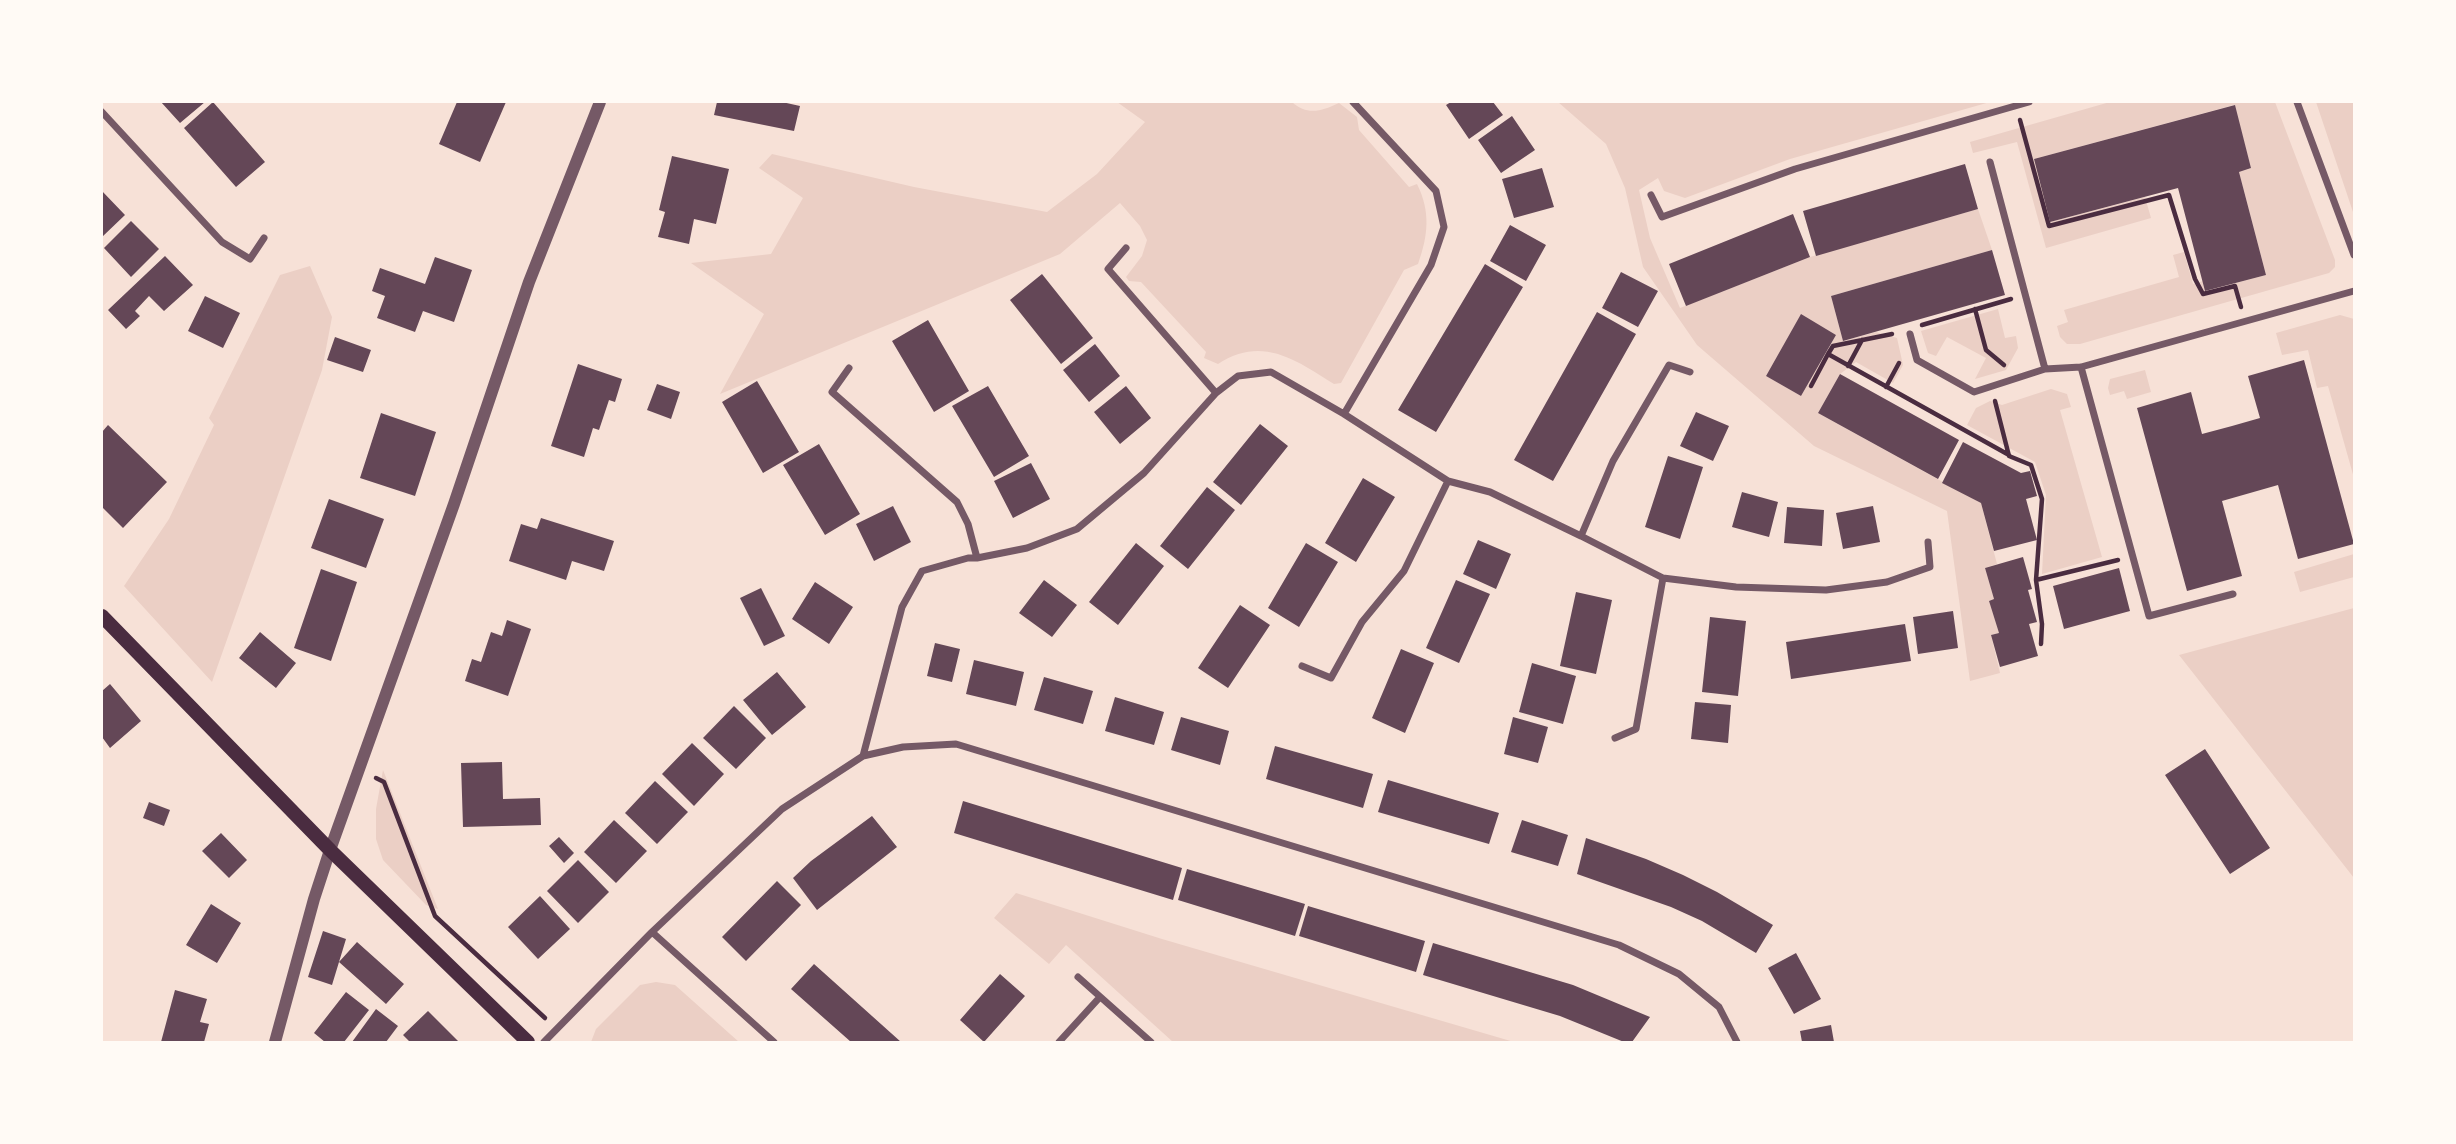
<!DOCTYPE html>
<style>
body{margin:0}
#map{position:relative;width:2456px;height:1144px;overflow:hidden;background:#f7e1d7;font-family:"DejaVu Sans",sans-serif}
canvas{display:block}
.frame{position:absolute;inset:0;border:103px solid #fffaf5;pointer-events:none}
</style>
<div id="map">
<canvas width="2456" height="1144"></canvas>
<div class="frame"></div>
</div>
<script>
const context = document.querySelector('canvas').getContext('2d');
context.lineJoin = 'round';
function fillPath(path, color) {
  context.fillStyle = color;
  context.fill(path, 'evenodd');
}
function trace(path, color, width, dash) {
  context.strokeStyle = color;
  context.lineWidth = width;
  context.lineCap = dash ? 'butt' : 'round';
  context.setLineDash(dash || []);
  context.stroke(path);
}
fillPath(new Path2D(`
 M1117 102H1292C1307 116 1322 111 1339 103L1357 117 1359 130 1409 187 1417 184C1431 212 1428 236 1418 264L1404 270 1341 383 1334 384C1296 360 1262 335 1218 364L1204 358 1206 352 1141 282 1129 281 1126 277 1142 256 1147 240 1140 226 1120 203 1060 254 720 394 764 314 691 263 771 254 803 198 759 168 772 154 914 187 1047 212 1097 174 1145 122Z
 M1558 102H1990L1790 159 1685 198 1664 191 1658 178 1639 190 1650 238 1680 308 1810 257 1978 209 1992 250 1831 296 1843 341 1876 332 1897 338 1903 365 1893 383 1856 362 1840 374 1818 413 1981 503 1997 564 1985 568 1994 599 1989 601 1999 633 1991 635 2000 673 1970 681 1947 511 1814 446 1697 345 1643 267 1625 188 1606 144ZM1801 315 1836 335 1801 396 1766 376Z
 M2110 102H2275L2335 260V267L2329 273 2080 344H2067L2060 337 2057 326 2068 322 2064 310 2179 277 2173 255 2184 252 2193 284 2203 281 2206 291 2266 275 2239 172 2251 168 2234 105 2034 159 2050 222 2145 197 2151 218 2046 248 2017 142 1973 153 1970 142Z
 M2316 102H2354V215Z
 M310 266 332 317 322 370 212 682 124 586 169 519 214 425 209 418 280 275Z
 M1998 309 2005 338 2016 336 2018 348 2006 370 1975 379 1986 358 1947 337 1936 356 1928 353 1921 331Z
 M2340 315 2354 319V478L2328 386 2317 388 2308 350 2282 355 2276 333Z
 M2145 370 2151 392 2127 399 2124 391 2110 395 2108 388 2110 379Z
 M2051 389 2067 394 2071 407 2060 410 2102 557 2042 574 2046 495 2035 462 1967 425 1976 408 1990 401 2002 405Z
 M2354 554V577L2300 592 2294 572Z
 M2354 608V878L2179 655Z
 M383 770 438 909 426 905 383 860 376 839V809Z
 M1016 893 1162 939 1514 1042H1173L1066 945 1049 964 994 918Z
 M656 982 675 985 739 1042H591L596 1029 640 985Z`), '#ebcfc5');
fillPath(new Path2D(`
 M161 102H205L180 123Z
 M213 102 265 162 236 187 184 128Z
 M457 102H506L480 162 439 144Z
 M717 102H782L800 106 794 131 714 115Z
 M1451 102H1493L1503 115 1469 139 1446 105Z
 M2235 105 2251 168 2239 172 2266 275 2205 291 2178 188 2050 222 2034 159Z
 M1512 116 1535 150 1501 173 1478 140Z
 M672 156 729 169 716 224 694 219 689 244 658 237 665 212 659 210Z
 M1965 164 1978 209 1816 256 1803 211Z
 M1542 168 1554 207 1514 218 1502 179Z
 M102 191 125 215 102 237Z
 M1793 214 1810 257 1686 306 1669 264Z
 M131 221 159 249 131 277 104 248Z
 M1510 225 1546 245 1526 281 1490 261Z
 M1992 250 2005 295 1843 341 1831 296Z
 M165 256 193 285 164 311 149 296 135 311 140 316 126 329 108 310Z
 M435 257 472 270 454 322 423 311 415 332 377 318 385 296 372 291 380 268 425 284Z
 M1485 264 1523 287 1436 432 1398 410Z
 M1621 272 1658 291 1638 327 1602 308Z
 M1042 274 1093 338 1061 364 1010 300Z
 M205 296 240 313 223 348 188 331Z
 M1597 312 1636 334 1553 481 1514 460Z
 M1801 314 1836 335 1801 396 1766 376Z
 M928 320 969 391 934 412 892 341Z
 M335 337 371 350 363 372 327 360Z
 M1095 344 1120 376 1089 402 1063 370Z
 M2304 360 2354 544 2298 559 2278 485 2222 501 2242 576 2187 591 2137 408 2191 392 2202 434 2232 426 2260 418 2248 376Z
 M578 364 622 379 615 402 609 400 599 430 593 428 584 457 551 446Z
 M1840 374 1959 440 1938 479 1818 413Z
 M757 381 799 452 763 473 722 402Z
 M657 384 680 392 671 419 647 410Z
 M988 386 1029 456 994 477 952 406Z
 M1126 386 1151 418 1120 444 1094 412Z
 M1696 412 1729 426 1713 461 1680 446Z
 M381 413 436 432 415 496 360 478Z
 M1260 424 1288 446 1241 505 1213 482Z
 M108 425 167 482 123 528 102 507V432Z
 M1963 442 2021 473 2030 471 2037 496 2026 499 2037 540 1994 551 1981 503 1942 483Z
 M819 444 860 514 825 535 783 465Z
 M1668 456 1703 467 1680 539 1645 527Z
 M1031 463 1050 499 1013 518 994 481Z
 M1363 478 1395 497 1356 562 1325 543Z
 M1207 487 1235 510 1188 569 1160 546Z
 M1742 492 1778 502 1769 537 1732 527Z
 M329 499 384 519 366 568 311 548Z
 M893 506 911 542 874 561 856 524Z
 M1873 506 1880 542 1843 549 1836 513Z
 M1787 507 1824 510 1822 546 1784 543Z
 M541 518 614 541 604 571 572 561 566 580 509 561 521 524 537 529Z
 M1478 540 1511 554 1496 589 1463 574Z
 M1136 543 1164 566 1118 625 1089 602Z
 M1306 543 1338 562 1299 627 1268 608Z
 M2023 557 2032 589 2028 590 2037 622 2029 624 2038 656 2000 667 1991 635 1999 633 1989 601 1994 599 1985 568Z
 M2119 568 2130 611 2064 629 2053 586Z
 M321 569 357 582 331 661 294 648Z
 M1044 580 1077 605 1052 637 1019 613Z
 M1456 580 1490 594 1459 663 1426 648Z
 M815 582 853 607 829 644 792 619Z
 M761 588 785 636 764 646 740 598Z
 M1576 592 1612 600 1596 674 1560 666Z
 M1240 605 1270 625 1228 688 1198 668Z
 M1953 611 1958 648 1918 654 1913 617Z
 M1710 617 1746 621 1738 696 1702 692Z
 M507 620 531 629 508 696 465 681 472 659 481 662 491 632 502 636Z
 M1905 624 1911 661 1791 679 1786 642Z
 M260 632 296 663 276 688 239 658Z
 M935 643 960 649 952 682 927 676Z
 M1401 649 1434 663 1405 733 1372 718Z
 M974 660 1024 672 1016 706 966 694Z
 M1532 663 1576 676 1563 724 1519 712Z
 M777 672 806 707 772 735 743 700Z
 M1044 677 1093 691 1083 724 1034 710Z
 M110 684 141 721 110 748 102 737V691Z
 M1115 697 1164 712 1154 745 1105 731Z
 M1695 702 1731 705 1728 743 1691 739Z
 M734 706 766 738 736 769 703 738Z
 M1181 717 1229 731 1220 765 1171 750Z
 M1513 717 1548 727 1538 763 1504 754Z
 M692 743 724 774 694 806 662 774Z
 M1275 746 1373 774 1363 808 1266 779Z
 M2205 749 2270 848 2230 874 2165 775Z
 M502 762 503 799 540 798 541 825 463 827 461 763Z
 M1388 780 1499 813 1489 844 1378 812Z
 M655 781 688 812 657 844 625 813Z
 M963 801 1182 868 1173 900 954 833Z
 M149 802 170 810 164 826 143 818Z
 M872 816 897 847 817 910 793 878 811 861Z
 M614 820 647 851 616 883 584 852Z
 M1522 820 1568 835 1558 866 1511 852Z
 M221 833 247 860 229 878 202 851Z
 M559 837 574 853 564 863 549 846Z
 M1586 838 1646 859 1683 875 1717 892 1773 925 1756 953 1702 921 1671 907 1577 874Z
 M578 860 609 892 578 923 547 891Z
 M1187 869 1305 904 1295 936 1178 900Z
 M777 881 801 905 746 961 722 937Z
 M540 896 570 929 538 959 508 927Z
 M211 904 241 923 217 963 186 945Z
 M1308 906 1425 941 1416 972 1299 936Z
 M323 931 346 939 339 962 357 942 404 984 386 1004 339 962 332 985 308 977Z
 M1433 943 1573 985 1650 1017 1632 1042H1624L1560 1016 1423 975Z
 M1796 953 1821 999 1794 1014 1768 968Z
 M814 964 901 1042H851L791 989Z
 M1000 974 1025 996 984 1042 960 1020Z
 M175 990 207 999 200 1022 209 1024 204 1042H161Z
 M346 992 369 1010 344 1042H325L314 1033Z
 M376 1009 398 1026 386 1042H352Z
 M428 1011 459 1042H410L403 1035Z
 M1831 1025 1834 1042H1802L1800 1031Z`), '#644757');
trace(new Path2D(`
 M2020 120 2049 226 2169 195 2195 279 2203 294 2235 286 2241 307
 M1975 309 1986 350 2004 365
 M1922 325 2011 299
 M1828 354 1833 346 1892 334
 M1848 366 1862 340
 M1811 386 1828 354 2009 455
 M1886 387 1899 363
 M1995 401 2009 456 2031 465 2042 499 2036 580 2118 560
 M2036 580 2042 624 2041 644
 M376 778 384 782 435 916 545 1018`), '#4a2c40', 4.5);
trace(new Path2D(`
 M2297 102 2354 255
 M102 112 222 242 250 259 264 238
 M1990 162 2045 369
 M1651 195 1662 217 1795 169 2029 102
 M1910 334 1917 360 1974 392 2045 369 2081 367 2354 291
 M2081 367 2149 616 2233 594
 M849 368 832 392 957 502 968 524 977 558 1027 548 1077 529 1144 473 1216 393 1108 269 1126 248
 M1216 393 1238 376 1271 372 1344 414 1431 265 1444 227 1436 191 1353 102
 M1448 481 1490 492 1581 536 1613 461 1669 365 1690 372
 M1581 536 1663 578 1736 587 1826 590 1887 582 1930 567 1928 542
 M1302 666 1331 678 1362 622 1404 571 1448 481 1344 414
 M1615 738 1636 729 1663 578
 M863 756 902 607 922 571 968 558H977
 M652 932 774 1042
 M1078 977 1151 1042
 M544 1042 652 932 782 809 863 756 903 747 956 744 1619 945 1679 974 1719 1007 1737 1042
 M1059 1042 1100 997`), '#755966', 7);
trace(new Path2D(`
 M275 1042 314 899 330 850 454 504 529 282 600 102`), '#755966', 12);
trace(new Path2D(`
 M102 616 330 850 528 1042`), '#4a2c40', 14);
</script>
